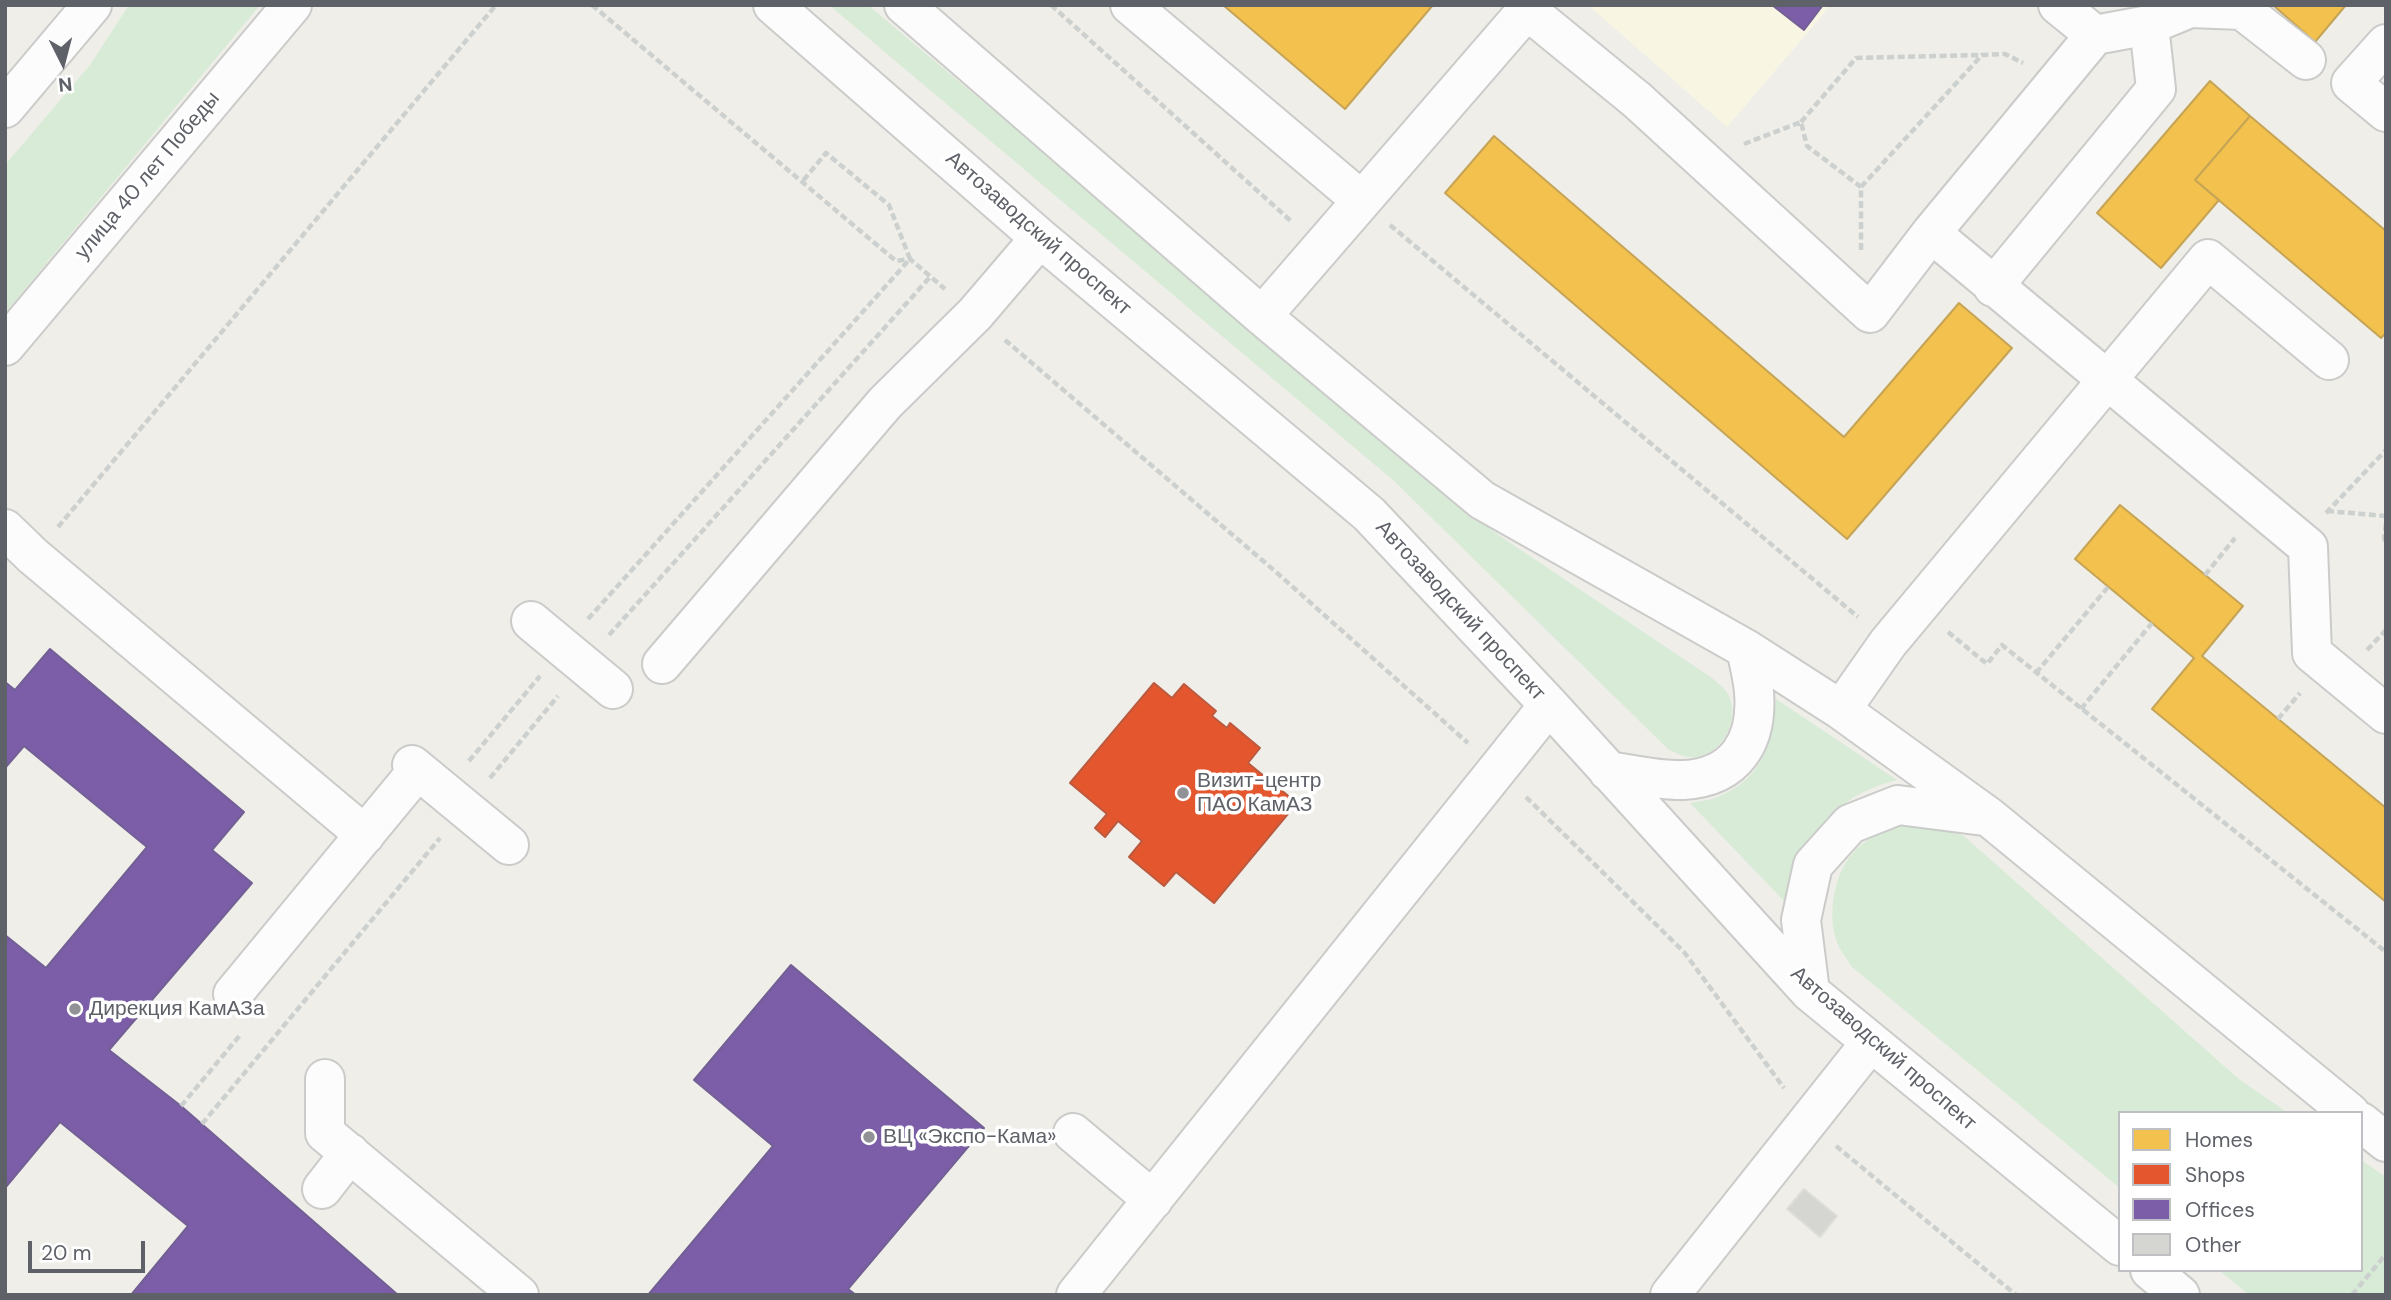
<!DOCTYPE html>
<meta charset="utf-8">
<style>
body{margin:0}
#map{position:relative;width:2391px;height:1300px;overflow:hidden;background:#efeee9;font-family:"DM Sans",sans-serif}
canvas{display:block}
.frame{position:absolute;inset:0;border:7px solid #5e6168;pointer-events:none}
.legend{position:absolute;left:2118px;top:1111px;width:245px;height:161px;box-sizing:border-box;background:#fff;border:2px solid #bfc0c3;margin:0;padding:9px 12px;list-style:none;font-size:21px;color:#5e6168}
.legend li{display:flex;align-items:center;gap:14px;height:35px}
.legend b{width:35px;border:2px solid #bfc0c3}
.north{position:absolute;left:28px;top:28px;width:70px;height:70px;-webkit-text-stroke:5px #fff;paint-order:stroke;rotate:174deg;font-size:19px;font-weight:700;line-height:28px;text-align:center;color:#5e6168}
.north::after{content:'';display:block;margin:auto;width:24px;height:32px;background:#5e6168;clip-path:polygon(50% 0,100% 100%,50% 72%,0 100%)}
.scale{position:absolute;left:28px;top:1241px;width:117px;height:32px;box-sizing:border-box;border:4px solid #5e6168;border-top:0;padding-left:9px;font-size:21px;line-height:24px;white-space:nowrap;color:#5e6168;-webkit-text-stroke:5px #fff;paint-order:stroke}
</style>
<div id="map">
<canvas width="2391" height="1300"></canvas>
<div class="frame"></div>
<ul class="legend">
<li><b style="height:19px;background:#f2c14e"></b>Homes</li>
<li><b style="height:19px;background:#e4572e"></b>Shops</li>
<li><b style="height:19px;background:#7b5ea7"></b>Offices</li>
<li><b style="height:19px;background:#d5d5d2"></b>Other</li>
</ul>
<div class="north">N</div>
<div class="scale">20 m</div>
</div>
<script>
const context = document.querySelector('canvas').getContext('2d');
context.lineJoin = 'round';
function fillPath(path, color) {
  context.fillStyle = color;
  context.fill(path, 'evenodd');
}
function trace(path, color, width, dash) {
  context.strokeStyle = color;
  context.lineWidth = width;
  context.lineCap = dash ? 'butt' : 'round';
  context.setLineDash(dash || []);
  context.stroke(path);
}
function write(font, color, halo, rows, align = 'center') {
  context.font = font + ' "DM Sans",sans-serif';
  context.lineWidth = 7;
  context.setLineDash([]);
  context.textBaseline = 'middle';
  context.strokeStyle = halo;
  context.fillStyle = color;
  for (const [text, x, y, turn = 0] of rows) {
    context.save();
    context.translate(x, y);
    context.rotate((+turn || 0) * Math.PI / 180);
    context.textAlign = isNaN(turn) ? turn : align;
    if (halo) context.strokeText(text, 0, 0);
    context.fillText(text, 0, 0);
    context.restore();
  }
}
fillPath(new Path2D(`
 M1588 5H1831L1727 127Z`), '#f8f6e3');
fillPath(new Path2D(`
 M129 5H260L5 313V165L90 65Z
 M829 5H868L1497 534 1712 678C1717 683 1725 688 1728 694 1741 720 1723 754 1694 757 1685 758 1676 753 1668 749L1393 480Z
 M1776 699 1897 780C1825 798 1812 841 1786 903L1690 803C1700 801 1713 800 1722 795 1764 776 1773 741 1776 699Z
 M1900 825 1943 826 1965 837 2240 1080 2288 1113H2120V1188L1851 966C1848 960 1842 953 1839 947 1826 919 1833 875 1853 853 1866 838 1883 831 1900 825Z
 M2361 1160 2386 1177V1295H2249L2219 1270H2361Z`), '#d7ebd7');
const homes = new Path2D(`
 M1223 5H1433L1345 109Z
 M2273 5H2346L2315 42Z
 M2210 81 2250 116 2195 180 2219 200 2161 268 2097 213Z
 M2250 116 2386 231V333L2381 338 2195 180Z
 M1494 136 1844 437 1959 303 2012 348 1847 539 1445 193Z
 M2120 505 2243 606 2202 656 2386 808V902L2152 709 2194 658 2075 559Z`);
fillPath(homes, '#f2c14e');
trace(homes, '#c6a456', 2);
const shops = new Path2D(`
 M1154 683 1172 698 1184 684 1216 711 1212 716 1227 728 1230 723 1260 748 1248 763 1297 803 1214 903 1176 872 1164 886 1129 857 1142 841 1118 821 1105 837 1095 828 1107 814 1070 783Z`);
fillPath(shops, '#e4572e');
trace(shops, '#bc5a3f', 2);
const offices = new Path2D(`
 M1772 5H1823L1804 30Z
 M50 649 244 812 212 850 252 883 109 1050 181 1106 398 1295H131L188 1226 60 1122 5 1188V935L46 968 147 847 24 746 5 768V682L15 690Z
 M791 965 984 1128 848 1289 856 1295H648L773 1146 694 1080Z`);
fillPath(offices, '#7b5ea7');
trace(offices, '#725f94', 2);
const building = new Path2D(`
 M1804 1189 1837 1216 1820 1237 1787 1209Z`);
fillPath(building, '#d5d5d2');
trace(building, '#deded8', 2);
const minor = new Path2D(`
 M773 5 1040 238 1369 514 1549 705 1810 992 2120 1246
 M904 5 1262 316 1482 500 1746 649 1841 710 1989 817 2350 1113
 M1130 5 1361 200
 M2149 25 2190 8 2242 10 2306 60
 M2386 44 2351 83 2386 112
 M5 108 92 5
 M1931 233 2095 35
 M1993 287 2156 89 2149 25 2095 35 2058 5
 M1262 316 1527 10 1637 100 1870 313 1931 233 2308 547 2312 653 2386 714
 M5 346 292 5
 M5 529 33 556 365 835
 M531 621 613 689
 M662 664 885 403 975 314 1040 238
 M1841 710 1888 643 2208 259 2329 360
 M412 765 509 845
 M1608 771C1632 774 1659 781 1684 780 1736 777 1758 741 1754 692 1753 678 1749 663 1746 649
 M1810 992 1801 920 1813 865 1850 824 1898 805 1984 816
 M233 994 418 770
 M325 1079V1133L519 1295
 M2361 1122 2386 1142
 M1073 1133 1153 1200
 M322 1189 350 1153
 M2150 1270 2180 1295
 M1076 1295 1549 705
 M1670 1295 1871 1042`);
trace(minor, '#cbcbca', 42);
trace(new Path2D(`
 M592 5 896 261 910 259 945 289
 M1051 5 1292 222
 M1801 122 1856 58 1982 55
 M1744 144 1801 122 1807 146 1861 187
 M1390 225 1858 617
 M1861 250V187L1982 55 2005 54 2023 63
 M1005 340 1276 572 1468 743
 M2327 511 2386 516
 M2326 513 2386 450
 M2386 524 2384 538 2386 543
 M58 527 496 5
 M2205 575 2235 538
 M588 619 910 259 889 205 826 153 802 182
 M1948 632 1987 664 2002 645 2386 952
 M609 635 931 276
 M2367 650 2386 630
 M2036 673 2108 587
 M2081 709 2152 623
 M2278 719 2300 693
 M469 761 540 676
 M490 778 558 696
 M1526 797 1684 952 1784 1088
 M181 1106 241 1034
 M202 1124 440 838
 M1836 1146 2016 1295
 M2352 1295 2386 1254`), '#ccd0ce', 4.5, [7, 3.5]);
trace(minor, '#fdfcfc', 38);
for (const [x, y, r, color] of [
 [1183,793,7,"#919295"],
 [75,1009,7,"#919295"],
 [869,1137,7,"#919295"]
]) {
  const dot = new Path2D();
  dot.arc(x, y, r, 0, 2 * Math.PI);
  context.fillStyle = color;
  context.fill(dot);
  trace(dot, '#fff', 2.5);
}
write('21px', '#5e6168', '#fff', [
 ["улица 40 лет Победы",148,176,-50],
 ["Автозаводский проспект",1038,234,41],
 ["Автозаводский проспект",1460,611,47],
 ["Автозаводский проспект",1883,1049,41]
]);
write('21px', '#5e6168', '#fff', [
 ["Визит-центр",1197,781],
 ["ПАО КамАЗ",1197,805],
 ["Дирекция КамАЗа",89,1009],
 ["ВЦ «Экспо-Кама»",883,1137]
], 'left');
</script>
